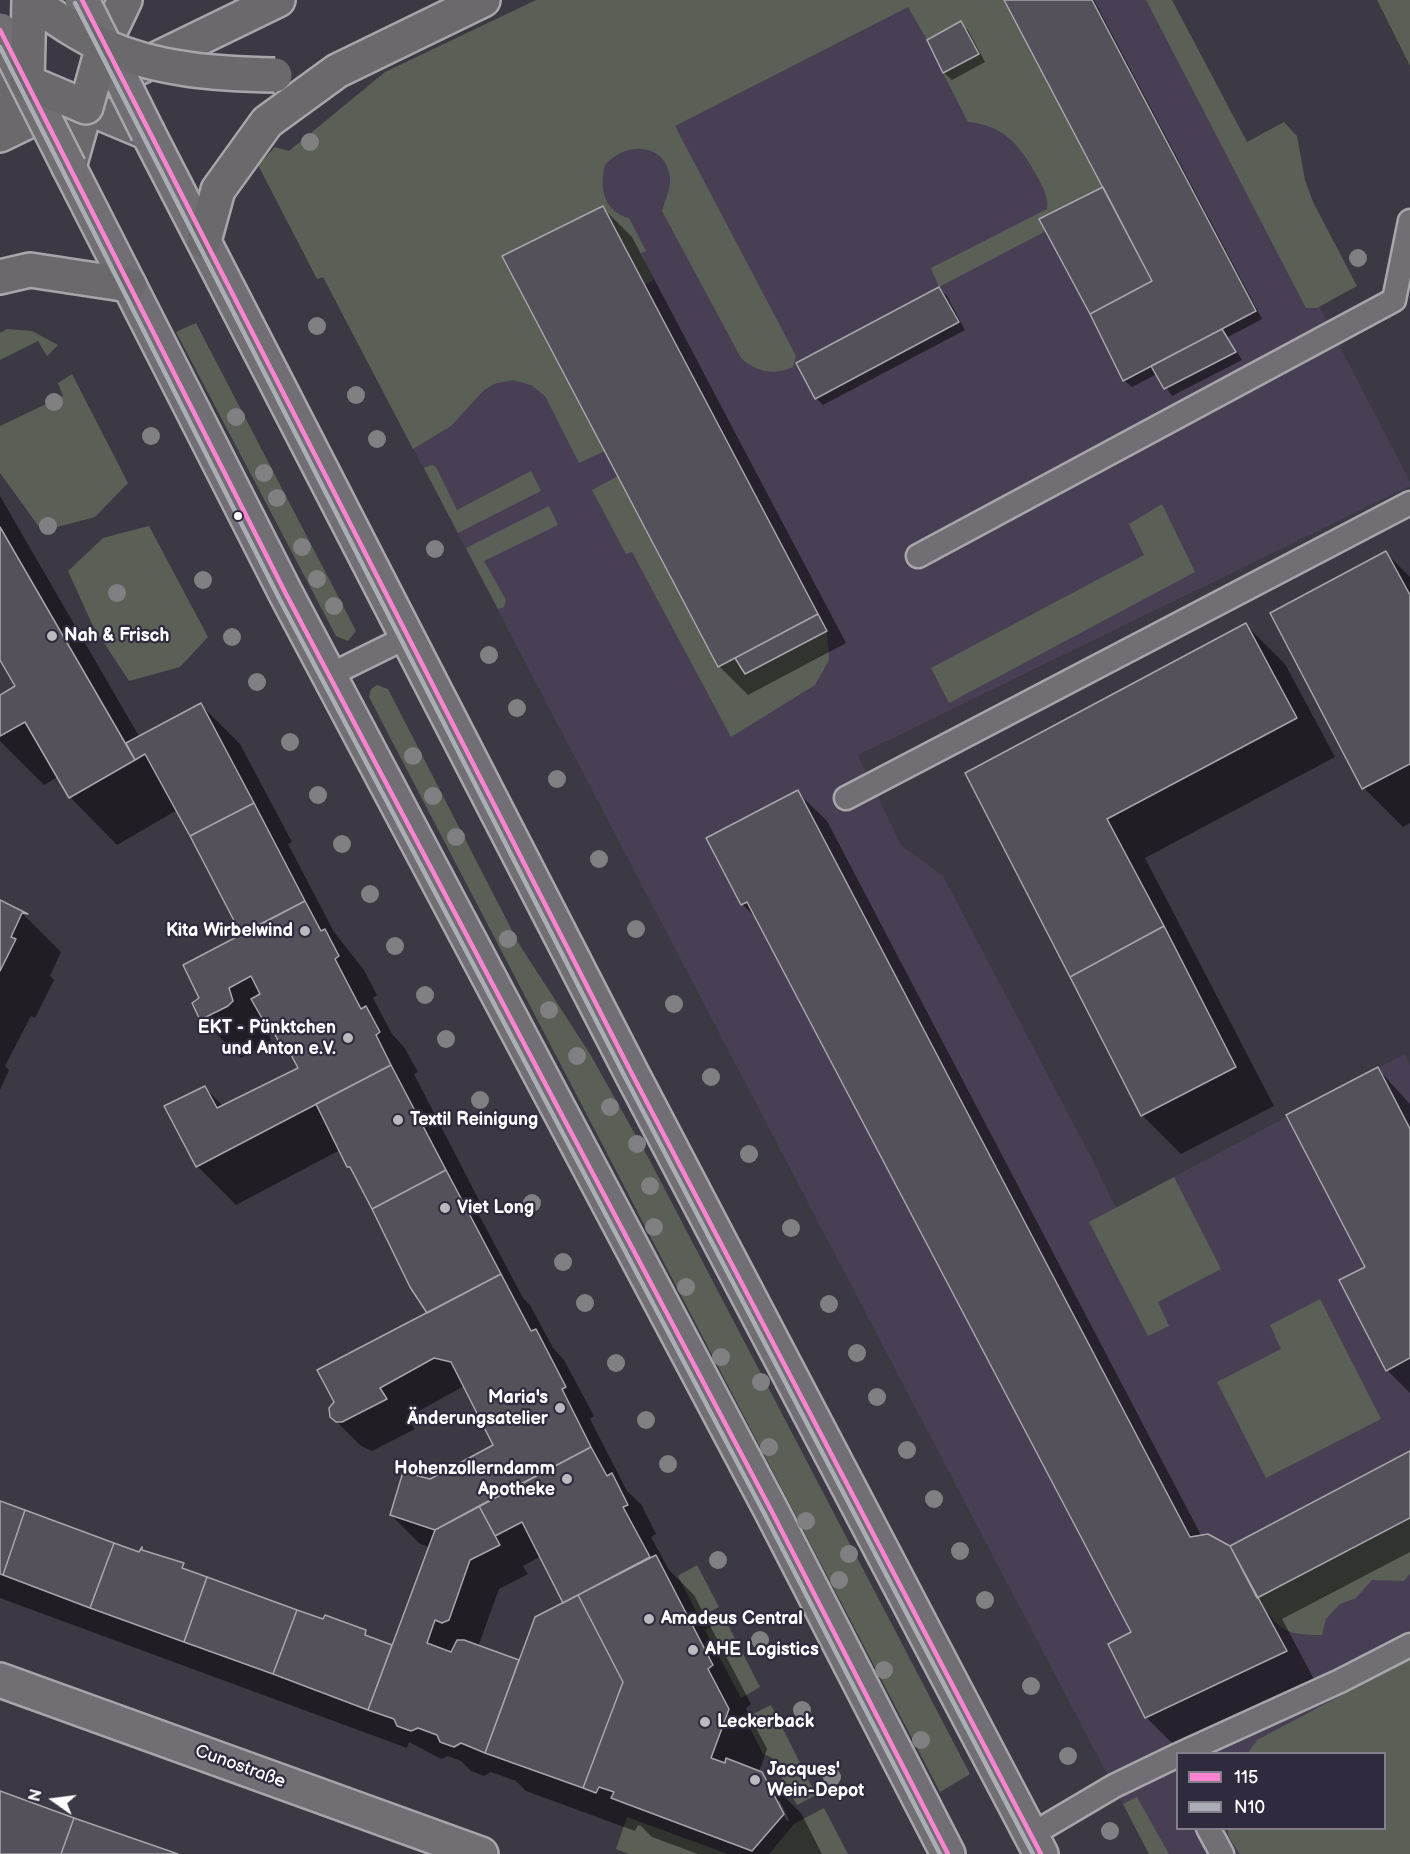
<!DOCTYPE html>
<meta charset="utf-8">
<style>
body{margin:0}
#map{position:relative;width:1410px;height:1854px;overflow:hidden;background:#3c3944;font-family:"Balsamiq Sans",sans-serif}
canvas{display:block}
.legend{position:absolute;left:1176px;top:1752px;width:210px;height:78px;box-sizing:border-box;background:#2f2a3d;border:2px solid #827f8b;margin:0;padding:8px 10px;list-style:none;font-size:18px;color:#fff}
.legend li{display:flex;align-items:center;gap:12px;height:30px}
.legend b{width:30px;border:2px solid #827f8b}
.north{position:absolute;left:24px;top:1770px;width:60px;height:60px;-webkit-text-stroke:4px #2f2a3d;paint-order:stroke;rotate:284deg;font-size:16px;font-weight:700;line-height:24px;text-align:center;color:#fff}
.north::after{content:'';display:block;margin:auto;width:21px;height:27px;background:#fff;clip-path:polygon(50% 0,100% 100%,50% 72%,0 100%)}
</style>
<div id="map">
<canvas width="1410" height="1854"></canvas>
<ul class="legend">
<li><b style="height:8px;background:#fb84d1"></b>115</li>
<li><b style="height:8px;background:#abaeb5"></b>N10</li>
</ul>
<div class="north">N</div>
</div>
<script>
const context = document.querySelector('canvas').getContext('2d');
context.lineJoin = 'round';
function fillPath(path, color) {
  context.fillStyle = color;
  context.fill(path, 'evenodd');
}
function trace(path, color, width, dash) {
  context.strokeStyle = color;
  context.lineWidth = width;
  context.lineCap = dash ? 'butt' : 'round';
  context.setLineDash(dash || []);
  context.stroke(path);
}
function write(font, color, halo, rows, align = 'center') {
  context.font = font + ' "Balsamiq Sans",sans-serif';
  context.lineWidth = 4.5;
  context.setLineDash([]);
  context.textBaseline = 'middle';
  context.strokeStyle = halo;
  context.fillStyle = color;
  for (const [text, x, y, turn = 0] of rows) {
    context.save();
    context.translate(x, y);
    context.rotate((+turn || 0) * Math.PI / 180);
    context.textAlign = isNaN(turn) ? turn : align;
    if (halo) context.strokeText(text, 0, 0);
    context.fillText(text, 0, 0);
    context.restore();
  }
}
fillPath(new Path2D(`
 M850 0H1161L1410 482V486L858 755 901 845 943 876 1091 1157 1116 1208 1404 1054 1410 1065V1854H1149L323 276ZM1178 1754H1384V1828H1178Z`), '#483f54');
fillPath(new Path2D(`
 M536 0H1004L1103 187 1039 219 1046 231 939 287 931 268 1047 209C1049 197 1043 188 1038 178 1021 147 1005 125 968 122L943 73 979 54 960 21 927 40 908 7 675 126 796 356 793 367C775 376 756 372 741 358L662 211C665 200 671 189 670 178 666 142 625 141 605 165 599 188 604 212 629 218L646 251 641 253 654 280 645 284 603 206 502 256 605 451 579 463 545 396 531 385 513 380 494 384 484 390 451 426 413 449 323 277 317 279 258 165 275 147 289 151 385 72Z
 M1146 0H1172L1247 142 1284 122 1297 136 1305 180 1313 202 1357 286 1317 308H1306Z
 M1377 0H1410V66Z
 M196 323 356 631 348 641 336 636 176 332Z
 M7 329 32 331 58 345 47 356 38 341 0 360V333Z
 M72 374 128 483 95 517 42 531 0 473V426L63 396 58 383Z
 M432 465 436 467 457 510 531 471 541 491 458 533 424 468Z
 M618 476 718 667 735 658 745 674 827 631 829 660 815 685 731 737 632 552 626 554 592 490Z
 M1162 504 1195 572 949 703 931 668 1144 555 1129 524Z
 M549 506 558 525 484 561 506 600 504 607 498 609 466 548Z
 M149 526 208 637 180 667 129 681 93 626 68 571 103 538Z
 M377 685 388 689 519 944 590 1054 649 1159 970 1774 940 1792 369 697 371 689Z
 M1174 1177 1221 1269 1158 1302 1169 1326 1148 1336 1089 1222Z
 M1320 1299 1381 1419 1266 1478 1217 1382 1281 1349 1270 1325Z
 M1410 1518V1574L1404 1581 1372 1580 1356 1598 1340 1604 1326 1619 1322 1635C1282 1635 1279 1629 1257 1598Z
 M697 1565 719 1607 699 1617 678 1576Z
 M725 1619 760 1687 741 1698 705 1630Z
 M1410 1659V1854H1240L1228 1836V1829L1384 1828V1754L1248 1753 1257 1740Z
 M771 1705 816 1795 797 1805 771 1757 763 1754 745 1718Z
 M1137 1797 1169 1854H1149L1123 1804Z
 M824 1808 848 1854H769L794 1824Z
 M627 1817 728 1854H629L616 1849Z`), '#5a6056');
fillPath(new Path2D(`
 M1006 0H1094L1262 319 1228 337 1242 360 1172 396 1157 374 1132 387 1124 380 1105 188Z
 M960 23 968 30 985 62 952 80 944 73 929 40Z
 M603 208 632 237 846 643 748 695 719 666Z
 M939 289 947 296 965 330 823 405 816 398Z
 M0 496 140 738 201 705 240 744 292 842 288 844 334 932 364 970 377 995 373 998 392 1034 404 1047 418 1072 414 1074 484 1210 478 1213 523 1298 530 1305 553 1348 564 1360 594 1416 590 1419 627 1491 641 1504 656 1534 651 1537 669 1570 694 1595 751 1704 746 1708 767 1749 759 1772 801 1813 822 1854H698L652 1837 641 1826 638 1825 635 1831 526 1791 516 1781 491 1772 484 1776 471 1771 461 1761 448 1756 441 1759 409 1742 407 1748 0 1598V1500L4 1504 140 1554 182 1566 188 1572 323 1621 325 1618 393 1647 430 1547 420 1544 391 1515 431 1480 495 1446 464 1386 408 1417 415 1429 372 1451 361 1446 331 1416 429 1313 342 1149 236 1205 197 1166 205 1088 223 1106 300 1069 270 1025 267 1027 271 1041 241 1058 202 1020 194 1003 201 999 243 935 177 810 117 845 70 797 58 777 44 785 0 741V697L17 687 0 658ZM541 1556 565 1603 520 1663 478 1647 499 1589 528 1574 523 1566ZM776 1801H780L789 1820 787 1821Z
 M1386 553 1410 577V823L1403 827 1364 788 1272 613Z
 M1246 625 1285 664 1335 757 1145 858 1274 1106 1181 1154 1142 1115 967 774Z
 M797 792 827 821 1202 1537 1230 1548 1410 1453V1552L1282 1619 1315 1681 1175 1746 1146 1717 1133 1633 757 919 742 904Z
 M0 902 22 913 61 952 50 976 54 980 35 1018 31 1016 5 1066 9 1070 0 1090Z
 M1378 1069 1410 1104V1393L1387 1370 1367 1268Z`), '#0007');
const building = new Path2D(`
 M1004 0H1092L1256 311 1123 381 1090 314 1152 281Z
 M961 21 979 54 943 73 927 40Z
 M1103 187 1152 281 1090 314 1039 219Z
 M603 206 818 614 718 667 502 256Z
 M939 287 959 322 815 399 796 363Z
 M1222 329 1236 352 1164 389 1151 366Z
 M0 527 135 760 69 798 25 722 0 736V695L15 686 0 660Z
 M1386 551 1410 595V764L1362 789 1270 613Z
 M818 614 827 631 745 674 735 658Z
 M1246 623 1297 718 1107 819 1164 926 1070 977 965 773Z
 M201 703 254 803 190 836 145 754 135 760 126 743Z
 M798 790 1190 1537 1208 1534 1230 1546 1287 1651 1145 1718 1108 1644 1131 1632 747 902 741 905 706 838Z
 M254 803 305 901 241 934 190 836Z
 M0 900 28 914 22 913 11 937 16 939 0 971Z
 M305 901 321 931 325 929 339 956 335 959 361 1009 366 1006 380 1032 376 1035 391 1065 196 1167 164 1106 205 1086 217 1108 298 1068 288 1049 284 1052 267 1019 263 1020 251 999 260 994 251 976 229 988 233 1001 228 1006 200 1020 192 1003 199 998 183 965Z
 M1164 926 1236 1067 1141 1116 1070 977Z
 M391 1065 446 1170 372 1209 350 1167H347L316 1104Z
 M1378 1067 1410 1129V1358L1386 1371 1339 1280 1365 1267 1286 1115Z
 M446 1170 501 1274 427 1313 410 1287 372 1209Z
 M501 1274 531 1331 536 1329 566 1387 562 1389 591 1447 435 1530 390 1515 403 1472 430 1479 493 1445 451 1362 434 1358 380 1388 387 1399 342 1422H336L330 1417 329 1408 334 1402 317 1370Z
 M591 1447 607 1476 612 1473 628 1505 623 1507 650 1557 563 1603 522 1522 495 1536 479 1506Z
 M1410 1451V1518L1257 1598 1230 1546Z
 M0 1501 25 1510 3 1575 0 1574Z
 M479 1506 500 1545 470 1560 449 1620 442 1623 435 1620 427 1643 451 1652 457 1640H464L519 1660 485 1753 461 1743 454 1747 440 1742 437 1735 418 1728 411 1731 397 1726 394 1719 368 1710 435 1530Z
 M25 1510 114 1543 90 1608 3 1575Z
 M114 1543 139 1552 142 1547V1550L184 1563 182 1568 207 1577 184 1642 90 1608Z
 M656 1555 713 1665 708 1669 729 1709 711 1758 725 1763 726 1758 762 1772 784 1814 752 1851 611 1798 614 1792 599 1787 596 1793 583 1788 623 1682 578 1595Z
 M207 1577 297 1610 273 1674 184 1642Z
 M578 1595 623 1682 583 1788 485 1753 535 1617Z
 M297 1610 323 1619 325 1615 366 1630 365 1635 392 1645 368 1710 273 1674Z
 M0 1791 74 1818 61 1854H0Z
 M74 1818 178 1854H61Z`);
fillPath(building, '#55515b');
trace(building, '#a7a6ab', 1.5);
const lane = new Path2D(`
 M918 556 1394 300 1410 221
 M330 675 407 637
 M846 798 1410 503
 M1180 1754 1340 1681 1410 1645
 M1208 1828 1222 1854
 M1031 1835 1114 1786 1178 1755`);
const street = new Path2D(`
 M0 1680 481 1854`);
const secondary = new Path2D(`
 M148 133 632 1074 1041 1854
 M69 167 286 594 771 1510 948 1854`);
const highway = new Path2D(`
 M103 46 125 0
 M134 70 278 0
 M0 79 27 82 0 129
 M0 135 68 102
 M69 167 86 107 148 133
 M204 241 218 190 267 122 337 71 483 0
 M0 277 30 270 129 285`);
trace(lane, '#a7a6ab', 27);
trace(street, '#a7a6ab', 38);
trace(secondary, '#a7a6ab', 38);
trace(highway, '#a7a6ab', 38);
trace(lane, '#716f74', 22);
trace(street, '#716f74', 33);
trace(secondary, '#716f74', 33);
trace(highway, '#6c696d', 33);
const secondaryBridge = new Path2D(`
 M82 0 148 133
 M0 30 69 167`);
const highwayBridge = new Path2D(`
 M29 0C53 16 77 34 104 46 157 70 217 74 275 75
 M29 0 27 82 86 107 103 46`);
trace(secondaryBridge, '#a7a6ab', 38, []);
trace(highwayBridge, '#a7a6ab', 38, []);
trace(secondaryBridge, '#716f74', 33);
trace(highwayBridge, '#6c696d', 33);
trace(new Path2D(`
 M82 0 632 1074 1041 1854
 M0 30 286 594 771 1510 948 1854`), '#fb84d1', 4.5);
trace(new Path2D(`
 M75 3 625 1077 1033 1854
 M0 47 279 598 764 1513 940 1854`), '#abaeb5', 4.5);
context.fillStyle = '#808082';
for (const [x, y] of [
 [310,142],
 [1358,258],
 [317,326],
 [356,395],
 [54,402],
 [236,417],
 [151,436],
 [377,439],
 [264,473],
 [277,498],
 [48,526],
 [302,547],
 [435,549],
 [317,579],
 [203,580],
 [117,593],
 [334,606],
 [232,637],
 [489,655],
 [257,682],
 [517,708],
 [290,742],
 [413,756],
 [557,779],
 [318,795],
 [433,796],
 [456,837],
 [342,844],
 [599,859],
 [370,894],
 [636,929],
 [508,939],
 [395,946],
 [425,995],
 [674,1004],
 [549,1010],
 [446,1039],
 [577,1056],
 [711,1077],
 [480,1100],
 [610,1107],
 [637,1144],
 [749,1154],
 [650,1186],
 [532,1203],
 [654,1227],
 [791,1228],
 [563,1262],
 [686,1287],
 [585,1303],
 [829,1304],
 [857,1353],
 [721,1357],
 [616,1363],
 [761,1382],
 [877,1397],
 [646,1420],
 [769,1447],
 [907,1450],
 [668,1464],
 [934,1499],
 [806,1521],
 [960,1551],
 [849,1554],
 [718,1560],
 [839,1580],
 [985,1600],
 [760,1640],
 [884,1670],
 [1031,1686],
 [802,1710],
 [921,1740],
 [1068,1756],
 [832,1777],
 [1110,1831]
]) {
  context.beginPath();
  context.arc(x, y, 9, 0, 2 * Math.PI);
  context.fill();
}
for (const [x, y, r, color] of [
 [238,516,5,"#fff"],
 [52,636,6,"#bbbabe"],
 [305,931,6,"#bbbabe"],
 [348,1038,6,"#bbbabe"],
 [398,1120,6,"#bbbabe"],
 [445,1208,6,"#bbbabe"],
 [560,1408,6,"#bbbabe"],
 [567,1479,6,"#bbbabe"],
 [649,1619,6,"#bbbabe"],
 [693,1650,6,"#bbbabe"],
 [705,1722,6,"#bbbabe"],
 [755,1780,6,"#bbbabe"]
]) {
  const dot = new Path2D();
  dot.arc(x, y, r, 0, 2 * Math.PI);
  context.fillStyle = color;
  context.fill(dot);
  trace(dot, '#2f2a3d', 2);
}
write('bold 18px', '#fff', '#2f2a3d', [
 ["Nah & Frisch",64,636],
 ["Kita Wirbelwind",293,931,"right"],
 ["EKT - Pünktchen",336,1028,"right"],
 ["und Anton e.V.",336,1049,"right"],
 ["Textil Reinigung",410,1120],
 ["Viet Long",457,1208],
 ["Maria's",548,1398,"right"],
 ["Änderungsatelier",548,1419,"right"],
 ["Hohenzollerndamm",555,1469,"right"],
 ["Apotheke",555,1490,"right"],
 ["Amadeus Central",661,1619],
 ["AHE Logistics",705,1650],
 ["Leckerback",717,1722],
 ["Jacques'",767,1770],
 ["Wein-Depot",767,1791]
], 'left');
write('18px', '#fff', '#2f2a3d', [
 ["Cunostraße",240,1767,20]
]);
</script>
